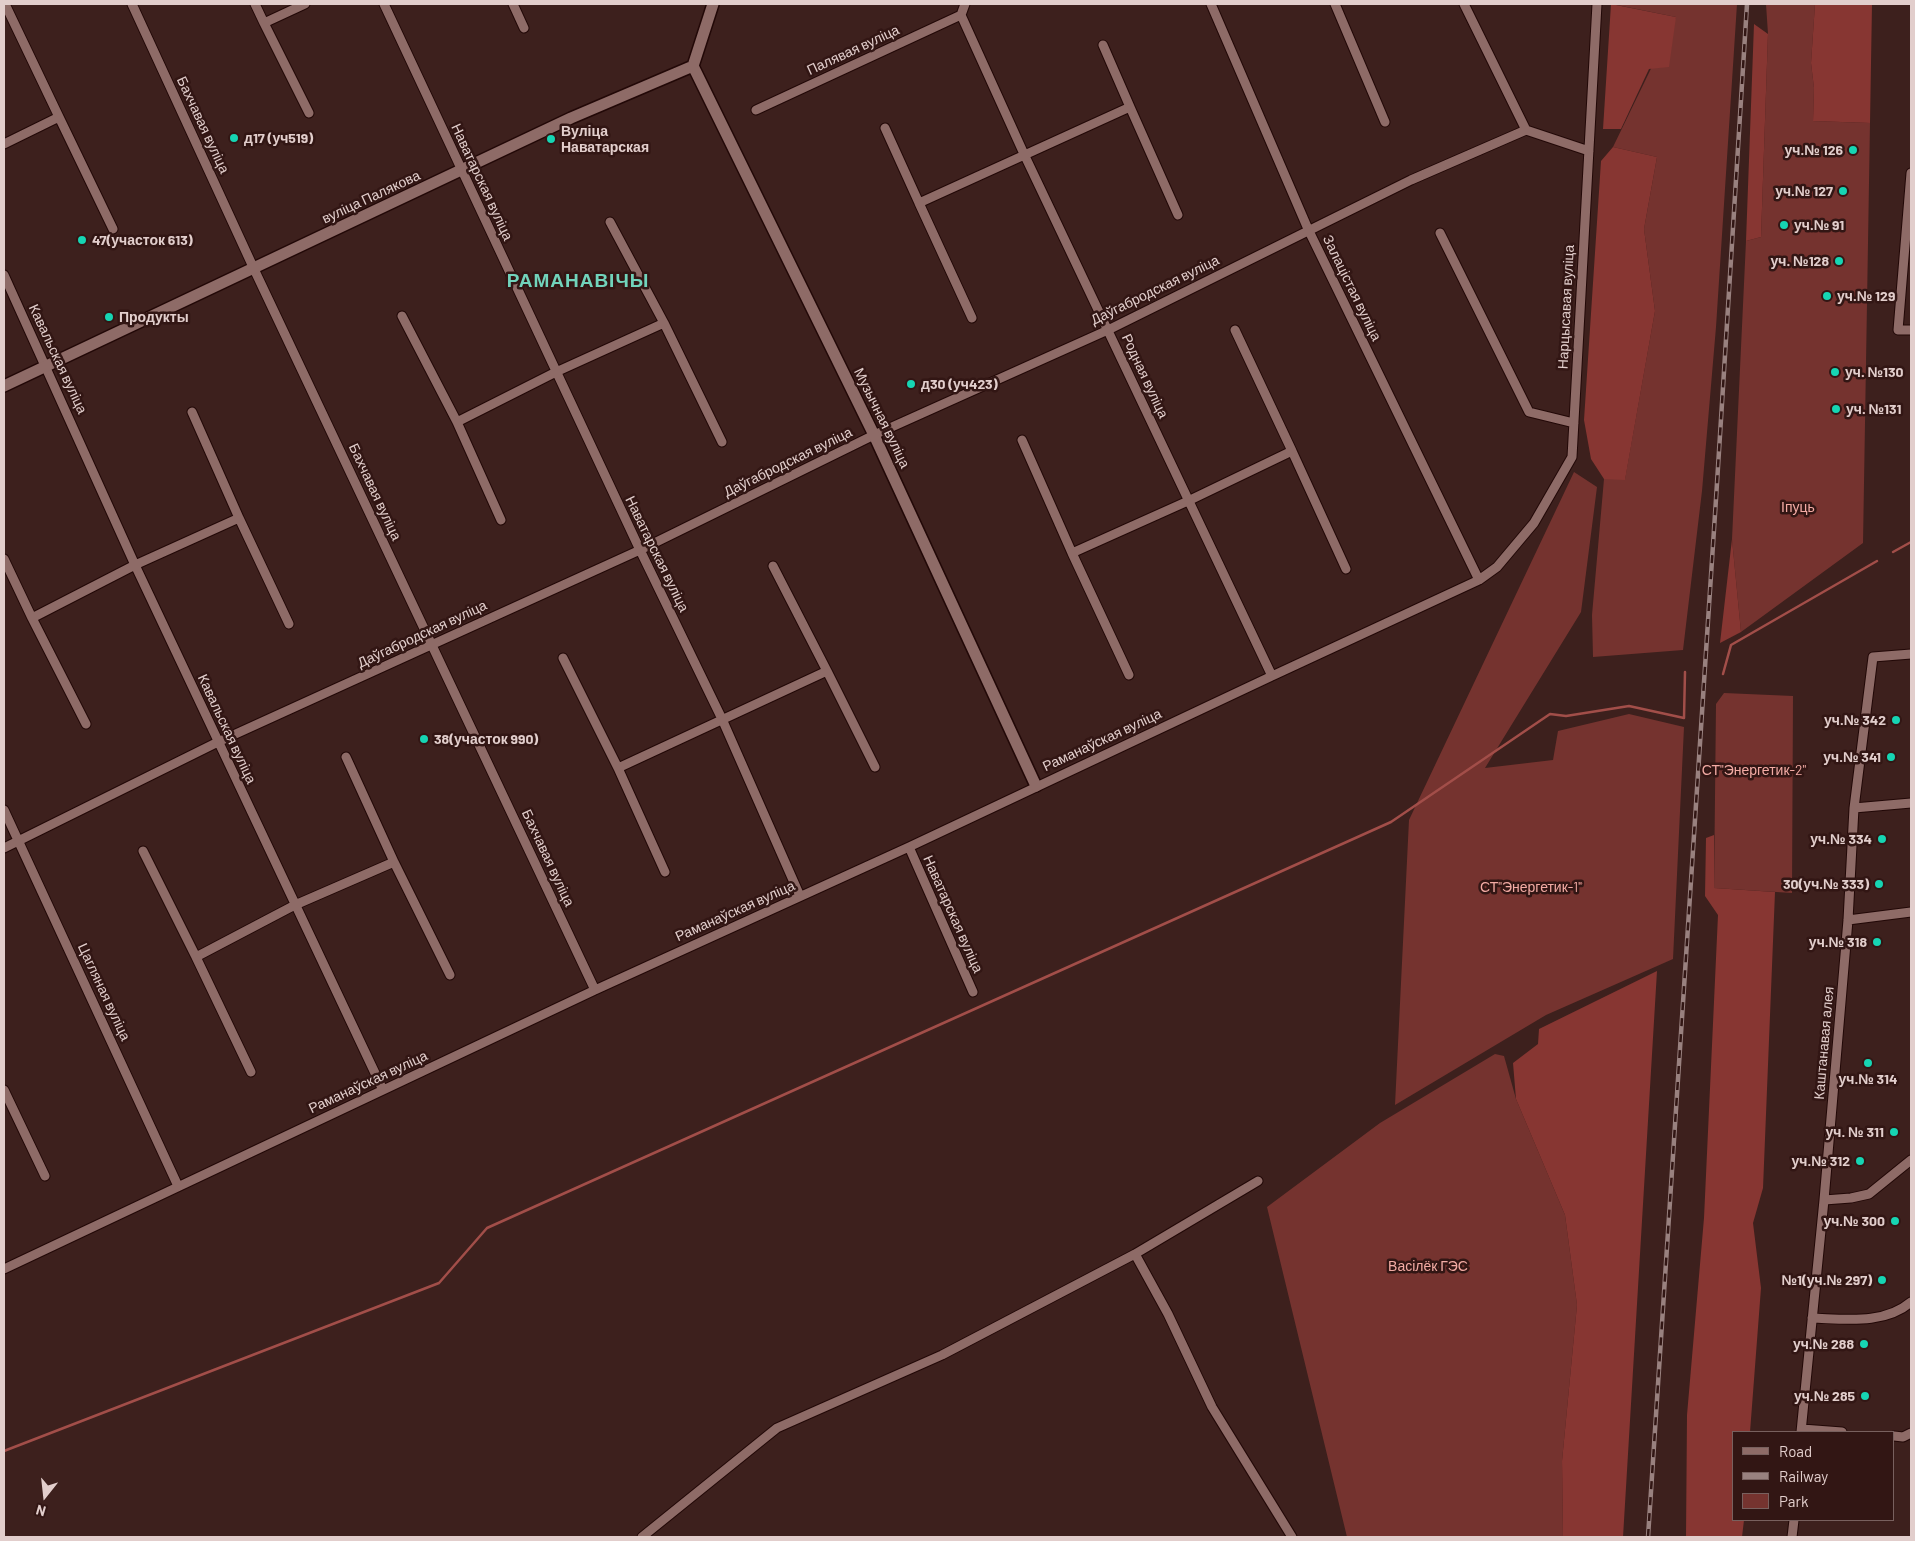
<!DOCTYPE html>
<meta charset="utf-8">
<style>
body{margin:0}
#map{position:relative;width:1915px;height:1541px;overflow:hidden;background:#3d201d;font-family:Barlow,sans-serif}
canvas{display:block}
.frame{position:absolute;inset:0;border:5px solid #e2cecc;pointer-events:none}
.legend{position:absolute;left:1732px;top:1431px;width:162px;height:90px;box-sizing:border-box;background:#321614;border:1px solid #78605e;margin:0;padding:6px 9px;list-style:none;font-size:15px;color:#e2cecc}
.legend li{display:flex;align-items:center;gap:10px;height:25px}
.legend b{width:25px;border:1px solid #78605e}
.north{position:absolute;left:20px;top:1471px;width:50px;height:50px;-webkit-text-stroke:4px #321614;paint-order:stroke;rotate:196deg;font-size:14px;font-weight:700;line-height:20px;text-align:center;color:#e2cecc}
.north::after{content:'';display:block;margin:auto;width:18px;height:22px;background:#e2cecc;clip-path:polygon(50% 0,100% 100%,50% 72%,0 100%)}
</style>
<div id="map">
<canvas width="1915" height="1541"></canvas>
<div class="frame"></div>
<ul class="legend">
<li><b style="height:6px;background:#8e6b67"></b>Road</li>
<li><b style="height:6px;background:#99817f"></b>Railway</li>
<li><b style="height:14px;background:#75332f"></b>Park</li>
</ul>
<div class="north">N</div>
</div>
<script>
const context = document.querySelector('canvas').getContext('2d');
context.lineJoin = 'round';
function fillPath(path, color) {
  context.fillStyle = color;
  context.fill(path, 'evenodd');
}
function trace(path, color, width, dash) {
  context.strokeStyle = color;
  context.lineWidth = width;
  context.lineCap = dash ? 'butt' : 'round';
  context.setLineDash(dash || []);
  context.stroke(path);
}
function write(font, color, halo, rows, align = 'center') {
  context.font = font + ' Barlow,sans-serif';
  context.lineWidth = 5;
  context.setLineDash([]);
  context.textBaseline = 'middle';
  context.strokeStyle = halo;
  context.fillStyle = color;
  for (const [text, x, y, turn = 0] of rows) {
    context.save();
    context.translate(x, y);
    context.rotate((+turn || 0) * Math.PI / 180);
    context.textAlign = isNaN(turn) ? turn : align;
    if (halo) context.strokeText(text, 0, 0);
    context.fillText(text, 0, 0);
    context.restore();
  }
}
fillPath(new Path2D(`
 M1612 4H1737L1716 327 1702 491 1683 650 1593 657 1592 615 1604 479H1625L1655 311 1644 229 1657 157 1613 147 1676 17Z
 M1766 4H1815L1811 63 1814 88 1813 121 1870 123 1863 543 1741 632 1732 539 1746 241 1761 237 1768 34Z
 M1574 472 1597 487 1581 612 1485 768 1553 760 1558 731 1629 714 1684 727 1673 959 1546 1015 1395 1105 1409 820Z
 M1724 693 1793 696 1792 893 1714 888 1716 704Z
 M1495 1054 1504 1056 1516 1099 1565 1215 1577 1305 1562 1461 1563 1537H1347L1267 1207 1380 1123Z`), '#75332f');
fillPath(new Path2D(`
 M1611 4 1676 17 1669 67 1649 69 1621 129H1603Z
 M1815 4H1872L1870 123 1813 121 1814 88 1811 63Z
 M1754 24 1768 34 1761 237 1746 241Z
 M1613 147 1657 157 1644 229 1655 311 1625 480 1604 479 1591 459 1584 420 1601 161Z
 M1732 539 1741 632 1720 643Z
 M1714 835V888L1775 892 1763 1188 1753 1223 1761 1288 1750 1432H1734V1520H1744L1742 1537H1686L1687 1415 1704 1218 1718 915 1705 896 1706 838Z
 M1657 971 1623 1537H1563L1562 1461 1577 1305 1565 1215 1516 1099 1513 1063 1538 1044 1539 1029Z`), '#873632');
trace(new Path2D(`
 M1893 552 1911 542
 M1723 674 1731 645 1877 561
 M4 1451 439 1283 487 1228 1391 822 1550 714 1566 716 1629 706 1684 718 1685 672`), '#a24e49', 2.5);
const minor = new Path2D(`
 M5 4 59 117
 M132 4 254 269 595 990
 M255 4 264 23
 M305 4 264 23 309 113
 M384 4 640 550 722 719 800 896
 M513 4 524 28
 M965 4 961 15 1024 154 1272 676
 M1211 4 1308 229 1479 580
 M1335 4 1385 122
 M1464 4 1526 130
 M1103 45 1130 107
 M756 110 961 15
 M885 128 919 203
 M4 144 59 117 113 229
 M1911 173 1898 330H1911
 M610 222 664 323
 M1440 233 1529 412 1574 423
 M4 275 135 565 383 1090
 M402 316 457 422
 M972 318 919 203 1130 107 1178 215
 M1235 330 1292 451
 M192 412 239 518
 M1022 440 1072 553
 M501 520 457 422 556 372 664 323 722 442
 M4 559 32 618
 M773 566 827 671
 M563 658 618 768
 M1129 675 1072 553 1188 501 1292 451 1346 569
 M86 724 32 618 135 565 239 518 289 624
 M346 757 394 862
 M1854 808 1911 803
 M4 810 178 1186
 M909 847 973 992
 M4 848 218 742 640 550 874 435 1108 330 1411 180 1526 130 1589 151
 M143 851 196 957
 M665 872 618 768 827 671 875 767
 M1848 920 1911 912
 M251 1072 196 957 295 905 394 862 450 975
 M4 1090 45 1176
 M1824 1200 1851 1198 1869 1194 1911 1160
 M1135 1254 1168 1314 1212 1407 1292 1537
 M4 1269 595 990 909 847 1272 676 1479 580 1497 567 1534 523 1572 457 1597 4
 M1812 1318C1845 1319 1884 1325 1911 1302
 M1802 1429 1842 1432
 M1801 1432 1824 1200 1848 920 1854 808 1873 657 1911 654
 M1894 1436 1903 1437 1911 1433
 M642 1537 777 1428 942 1355 1135 1254 1258 1181
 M1792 1537 1794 1520`);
const tertiary = new Path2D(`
 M693 66 874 435 1036 786
 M4 386 571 118 693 66 713 4`);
trace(minor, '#220807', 11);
trace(tertiary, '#220807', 14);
trace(minor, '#8e6b67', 9);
trace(tertiary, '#8e6b67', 11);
const rail = new Path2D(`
 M1648 1537 1716 499 1747 4`);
trace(rail, '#99817f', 4.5);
trace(rail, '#321614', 2.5, [8]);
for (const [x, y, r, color] of [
 [234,138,5,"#16d5b3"],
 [551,139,5,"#16d5b3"],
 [1853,150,5,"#16d5b3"],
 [1843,191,5,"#16d5b3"],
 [1784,225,5,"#16d5b3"],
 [82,240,5,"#16d5b3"],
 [1839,261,5,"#16d5b3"],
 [1827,296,5,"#16d5b3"],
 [109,317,5,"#16d5b3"],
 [1835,372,5,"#16d5b3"],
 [911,384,5,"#16d5b3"],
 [1836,409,5,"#16d5b3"],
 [1896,720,5,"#16d5b3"],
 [424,739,5,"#16d5b3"],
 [1891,757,5,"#16d5b3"],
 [1882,839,5,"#16d5b3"],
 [1879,884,5,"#16d5b3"],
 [1877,942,5,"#16d5b3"],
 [1868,1063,5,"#16d5b3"],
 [1894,1132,5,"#16d5b3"],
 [1860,1161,5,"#16d5b3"],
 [1895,1221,5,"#16d5b3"],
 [1882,1280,5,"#16d5b3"],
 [1864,1344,5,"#16d5b3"],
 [1865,1396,5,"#16d5b3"]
]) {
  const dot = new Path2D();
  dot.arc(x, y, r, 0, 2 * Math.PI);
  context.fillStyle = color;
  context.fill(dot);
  trace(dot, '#321614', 2);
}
write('14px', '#e2cecc', '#321614', [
 ["Палявая вуліца",853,50,-25],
 ["Бахчавая вуліца",203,125,65],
 ["Наватарская вуліца",482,182,65],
 ["вуліца Палякова",371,197,-25],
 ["Залацістая вуліца",1352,288,64],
 ["Даўгабродская вуліца",1155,290,-26],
 ["Нарцысавая вуліца",1566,307,-87],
 ["Кавальская вуліца",58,359,65],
 ["Родная вуліца",1145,376,65],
 ["Музычная вуліца",882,418,64],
 ["Даўгабродская вуліца",788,462,-26],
 ["Бахчавая вуліца",375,492,65],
 ["Наватарская вуліца",657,554,64],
 ["Даўгабродская вуліца",422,634,-25],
 ["Кавальская вуліца",227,729,65],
 ["Раманаўская вуліца",1102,740,-25],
 ["Бахчавая вуліца",548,858,65],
 ["Раманаўская вуліца",735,911,-24],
 ["Наватарская вуліца",953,914,66],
 ["Цагляная вуліца",104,992,65],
 ["Каштанавая алея",1824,1043,-85],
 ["Раманаўская вуліца",368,1082,-25]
]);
write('bold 14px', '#e2cecc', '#321614', [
 ["Вуліца",561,131,"left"],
 ["Наватарская",561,147,"left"],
 ["д17 (уч519)",244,138,"left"],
 ["уч.№ 126",1843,150],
 ["уч.№ 127",1833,191],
 ["уч.№ 91",1794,225,"left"],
 ["47(участок 613)",92,240,"left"],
 ["уч. №128",1829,261],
 ["уч.№ 129",1837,296,"left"],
 ["Продукты",119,317,"left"],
 ["уч. №130",1845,372,"left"],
 ["д30 (уч423)",921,384,"left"],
 ["уч. №131",1846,409,"left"],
 ["уч.№ 342",1886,720],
 ["38(участок 990)",434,739,"left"],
 ["уч.№ 341",1881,757],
 ["уч.№ 334",1872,839],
 ["30(уч.№ 333)",1869,884],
 ["уч.№ 318",1867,942],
 ["уч.№ 314",1868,1079,"center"],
 ["уч. № 311",1884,1132],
 ["уч.№ 312",1850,1161],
 ["уч.№ 300",1885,1221],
 ["№1(уч.№ 297)",1872,1280],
 ["уч.№ 288",1854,1344],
 ["уч.№ 285",1855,1396]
], 'right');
write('14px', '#f3aba4', '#321614', [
 ["Іпуць",1798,507],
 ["СТ\"Энергетик-2\"",1754,770],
 ["СТ\"Энергетик-1\"",1531,887],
 ["Васілёк ГЭС",1428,1266]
]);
context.letterSpacing = '1px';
write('bold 19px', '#71d3bb', '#321614', [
 ["РАМАНАВІЧЫ",578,281]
]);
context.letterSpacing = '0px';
</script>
